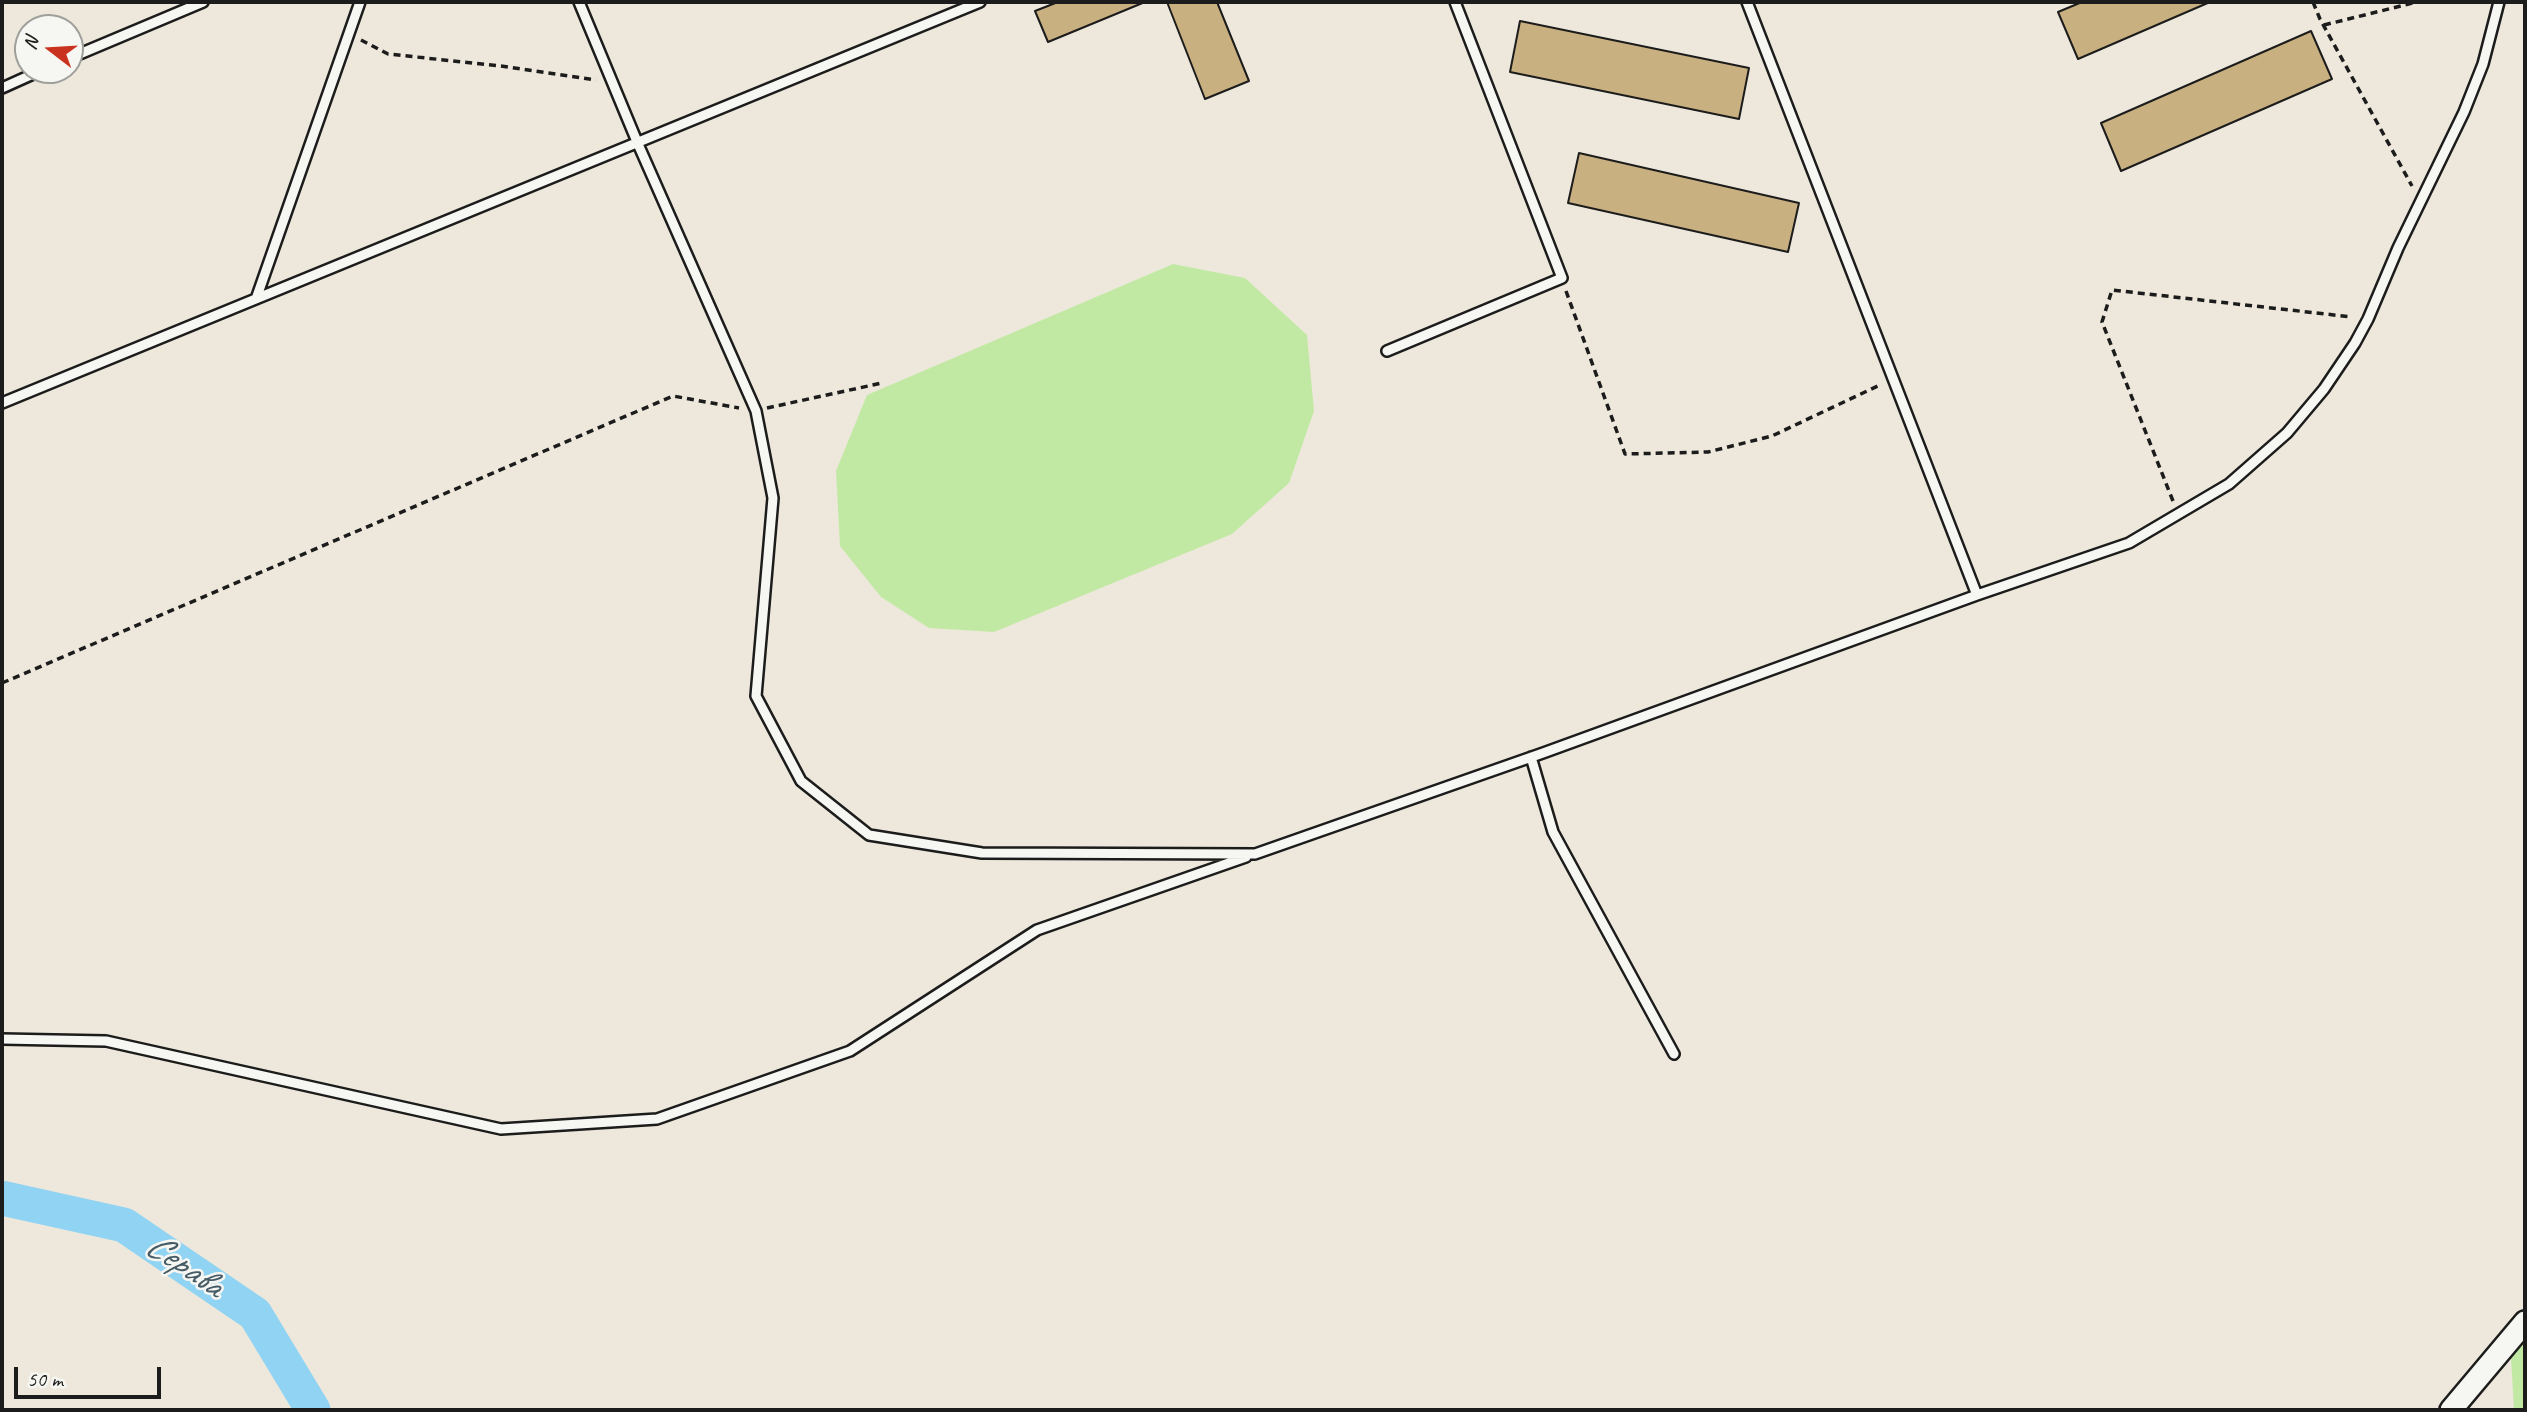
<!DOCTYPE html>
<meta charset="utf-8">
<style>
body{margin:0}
#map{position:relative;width:2527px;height:1412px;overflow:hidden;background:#ede8db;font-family:Caveat,sans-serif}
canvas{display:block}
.frame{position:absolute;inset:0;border:4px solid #1c1c1c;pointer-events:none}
.north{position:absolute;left:14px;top:14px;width:70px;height:70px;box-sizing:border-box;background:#f6f6f2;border:2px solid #9f9f9c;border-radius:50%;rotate:287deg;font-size:19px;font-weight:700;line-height:28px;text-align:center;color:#1c1c1c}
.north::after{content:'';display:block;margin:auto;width:24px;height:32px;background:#c8321e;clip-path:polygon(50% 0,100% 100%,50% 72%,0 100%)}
.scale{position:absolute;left:14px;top:1367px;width:147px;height:32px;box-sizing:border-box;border:4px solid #1c1c1c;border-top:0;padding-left:9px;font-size:21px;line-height:24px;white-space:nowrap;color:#1c1c1c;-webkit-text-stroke:5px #f6f6f2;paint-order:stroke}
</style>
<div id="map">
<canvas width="2527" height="1412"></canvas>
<div class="frame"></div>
<div class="north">N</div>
<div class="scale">50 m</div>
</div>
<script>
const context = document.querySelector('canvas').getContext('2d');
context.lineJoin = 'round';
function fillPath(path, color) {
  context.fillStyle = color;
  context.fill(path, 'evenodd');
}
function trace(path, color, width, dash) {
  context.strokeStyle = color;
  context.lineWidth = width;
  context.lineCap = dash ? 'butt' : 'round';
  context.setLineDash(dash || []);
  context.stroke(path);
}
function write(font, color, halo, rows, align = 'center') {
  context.font = font + ' Caveat,sans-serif';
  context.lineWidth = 5;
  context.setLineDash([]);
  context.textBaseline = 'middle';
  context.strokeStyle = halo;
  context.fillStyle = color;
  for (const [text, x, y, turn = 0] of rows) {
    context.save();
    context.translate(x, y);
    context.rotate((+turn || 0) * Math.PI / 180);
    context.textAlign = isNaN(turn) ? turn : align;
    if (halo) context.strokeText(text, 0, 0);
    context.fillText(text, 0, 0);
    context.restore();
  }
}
fillPath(new Path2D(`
 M1173 264 1245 278 1307 335 1314 411 1289 483 1232 534 994 632 929 628 881 597 840 546 836 471 867 395Z
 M2525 1339V1410H2514L2511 1358Z`), '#c2e9a4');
trace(new Path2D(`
 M2 1198 124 1225 255 1314 313 1410`), '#91d3f3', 35);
const building = new Path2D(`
 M1058 2H1145L1048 42 1035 11Z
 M1167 2H1217L1249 81 1205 99Z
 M2082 2H2210L2078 59 2058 12Z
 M1520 21 1749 68 1739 119 1510 72Z
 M2311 31 2332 79 2121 171 2101 123Z
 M1579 153 1799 203 1788 252 1568 203Z`);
fillPath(building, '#c9b080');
trace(building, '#1c1c1c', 2);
const service = new Path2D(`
 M579 2 638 144 756 411 773 498 756 696 801 781 869 835 982 853 1255 854 1543 753 1977 595 2129 543 2229 484 2287 433 2324 389 2355 343 2368 319 2398 248 2464 112 2483 64 2499 2
 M1747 2 1977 595
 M70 58 203 2
 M2 88 42 70
 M256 299 360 2
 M1387 351 1562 278 1455 2
 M2 403 980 2
 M1531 757 1553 832 1674 1054
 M2 1039 106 1041 501 1129 657 1119 850 1051 1037 930 1246 857`);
const tertiary = new Path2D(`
 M2451 1410 2525 1322`);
trace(service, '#1c1c1c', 14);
trace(tertiary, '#1c1c1c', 26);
trace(new Path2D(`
 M2313 2 2320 19 2412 186
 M2324 25 2417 2
 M361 40 388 54 501 66 596 80
 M1566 291 1625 454 1708 452 1772 436 1882 384
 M767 408 882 383
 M2173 501 2102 322 2112 290 2352 317
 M2 683 673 396 739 408`), '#1c1c1c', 3.5, [7, 5]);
trace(service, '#f6f6f2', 9);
trace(tertiary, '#f6f6f2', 21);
write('italic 37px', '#455c67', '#f6f6f2', [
 ["Серава",184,1266,34]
]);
</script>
